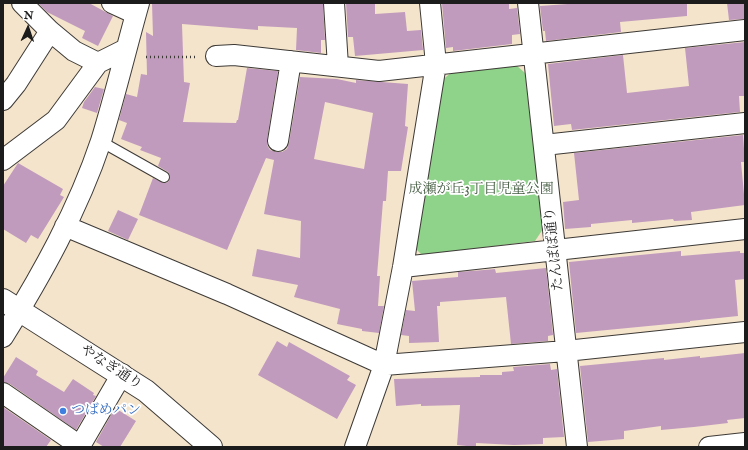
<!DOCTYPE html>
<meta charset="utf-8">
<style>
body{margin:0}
#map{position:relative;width:748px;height:450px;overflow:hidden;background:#f5e4cc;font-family:"IM FELL English",serif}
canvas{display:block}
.frame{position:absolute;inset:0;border:4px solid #1c1c1c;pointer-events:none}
.north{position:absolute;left:8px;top:8px;width:40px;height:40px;-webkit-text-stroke:3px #fff;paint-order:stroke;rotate:3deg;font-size:11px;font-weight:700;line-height:16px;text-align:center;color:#1c1c1c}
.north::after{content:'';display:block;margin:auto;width:14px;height:18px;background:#1c1c1c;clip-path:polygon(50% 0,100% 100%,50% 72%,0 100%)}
</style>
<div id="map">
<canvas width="748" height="450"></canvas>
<div class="frame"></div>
<div class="north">N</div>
</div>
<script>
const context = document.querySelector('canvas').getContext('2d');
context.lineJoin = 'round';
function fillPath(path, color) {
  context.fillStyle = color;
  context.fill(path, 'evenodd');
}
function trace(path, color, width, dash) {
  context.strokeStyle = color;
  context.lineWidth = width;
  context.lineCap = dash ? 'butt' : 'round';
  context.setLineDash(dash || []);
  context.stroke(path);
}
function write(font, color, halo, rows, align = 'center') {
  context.font = font + ' "IM FELL English","Noto Serif JP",serif';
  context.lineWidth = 3.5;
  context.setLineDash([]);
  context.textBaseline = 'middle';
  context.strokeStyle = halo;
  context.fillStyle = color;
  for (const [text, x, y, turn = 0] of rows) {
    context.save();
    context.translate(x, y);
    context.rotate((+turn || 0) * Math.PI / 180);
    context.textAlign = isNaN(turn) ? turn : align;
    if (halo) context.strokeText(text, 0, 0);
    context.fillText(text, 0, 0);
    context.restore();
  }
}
fillPath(new Path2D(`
 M516 65 525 73 543 229 535 241 422 255 414 247 441 81 452 72Z`), '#8fd28a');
fillPath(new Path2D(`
 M38 3H89L113 16 98 46 82 38 85 31 47 12Z
 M152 3H323L325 40H321V53L296 50 297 28 258 26V30L182 24 184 82 190 83 183 122 236 123 237 120H238L247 68 278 71 267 140V145L270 150 276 152H282L287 149 289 143 300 77 337 79 356 83V80L408 84 405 126 408 127 401 171H388L386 201H383L377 276H380L378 306H384L379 333 362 331V329L337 324 340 309 294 297 298 285 252 276 257 249 300 258 301 221 264 214 274 160 266 158 227 250 139 215 153 178 164 183 168 182 170 177 168 172 158 166 161 158 140 150 142 147 121 139 127 123 119 120 126 94 137 97 141 74 147 75 146 32 153 36ZM325 102 373 113 364 169 314 159Z
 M346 3H375V14L405 12 407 31 421 30 423 50 355 56 353 37H348Z
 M450 3H509V9L517 8 520 34 512 35V44L453 51V47L446 48 442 4Z
 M581 3H687V16L620 22 621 32 546 41 545 31H543L540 6Z
 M727 3H745V19L729 20Z
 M745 42V96H739L740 112 572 130 571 124 554 126 548 64 623 55 627 93 689 86 685 48Z
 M95 87 104 89 97 113 82 108 84 102Z
 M743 135 745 162H741L745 205 691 212 692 220 674 221 673 219 632 223V220L591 224V227L565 229 563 202 579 200 574 153Z
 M18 163 63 189 60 195 64 197 38 239 31 235 26 243 3 229V186Z
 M118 210 138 219 128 240 108 231Z
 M681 251V256L740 251V253H745V279L735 280 738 316 690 321V322L576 333 569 262Z
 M546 268 553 335 548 336V341L511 344 506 297 440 302V306H437L439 342 409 343V336L401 335 406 310 415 311 412 281 458 277V272L484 270 495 269 496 273Z
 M277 341 287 347 289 342 350 376 347 380 356 385 337 419 258 375Z
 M745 353V418L727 420 728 423 694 427 661 430V426L624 431V439L588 442 580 366 664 358V360L700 356V358Z
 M16 357 38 371 36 375 64 392 73 379 94 393 93 395 96 396 76 430 10 384 3 382V378Z
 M550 364 551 370 557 369 564 437 543 438V444L514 445 476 443V447L457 445 460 405 421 406V404L396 406 394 379 480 377V375H502V372L514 371 513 367Z
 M3 407 51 440 46 447H3Z
 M115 408 136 421 120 447H104L96 442Z`), '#c19bbd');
const lane = new Path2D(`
 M100 141 164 177`);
const street = new Path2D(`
 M22 3 50 31 74 51 98 63
 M112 3 136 14
 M334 3 338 66
 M528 3 577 447
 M216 56 234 55 379 71 745 30
 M3 100 16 84 50 31
 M278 141 291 61
 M544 145 745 123
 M3 160 56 120 98 63 126 49
 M65 226 227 294 384 365 566 351 745 332
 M403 267 745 229
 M3 337C41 276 78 210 101 141 115 96 126 49 139 3
 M3 393 80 446 122 374
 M355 447 384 365 403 267 436 64 430 3
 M709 447 745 443`);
const secondary = new Path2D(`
 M3 300 146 391 211 447`);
trace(lane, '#3d3a36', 12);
trace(street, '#3d3a36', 22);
trace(secondary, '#3d3a36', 24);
trace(new Path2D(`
 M146 57H195`), '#3d3a36', 2.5, [1, 3]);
trace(lane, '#fff', 10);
trace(street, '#fff', 20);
trace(secondary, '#fff', 22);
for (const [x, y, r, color] of [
 [63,411,4,"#3f7fe0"]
]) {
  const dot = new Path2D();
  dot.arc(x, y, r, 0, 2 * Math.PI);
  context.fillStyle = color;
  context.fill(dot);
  trace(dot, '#fff', 1.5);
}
write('14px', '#445c42', '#fff', [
 ["成瀬が丘3丁目児童公園",481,190]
]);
write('14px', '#1c1c1c', '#fff', [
 ["たんぽぽ通り",555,249,-96],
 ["やなぎ通り",111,368,33]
]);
write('14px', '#366cbe', '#fff', [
 ["つばめパン",71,411]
], 'left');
</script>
